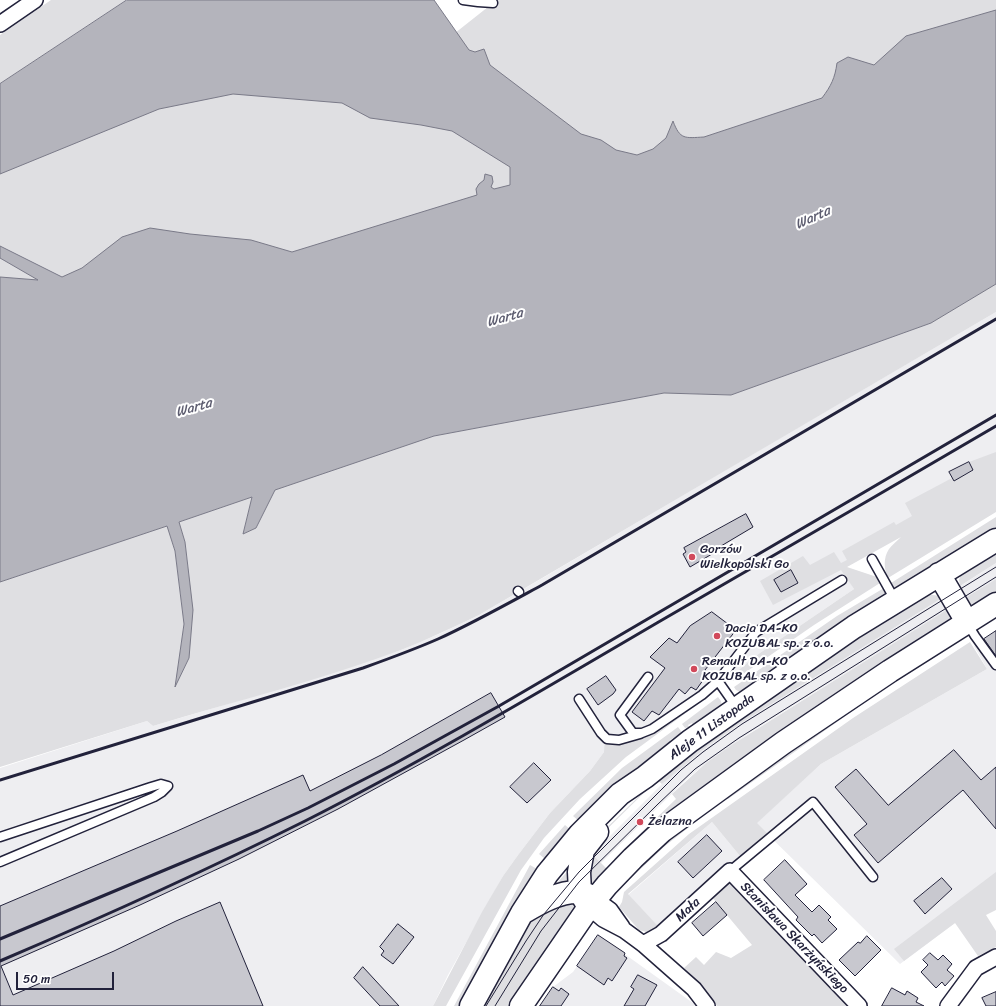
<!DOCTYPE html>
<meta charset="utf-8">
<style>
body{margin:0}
#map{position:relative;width:996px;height:1006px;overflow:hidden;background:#fff;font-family:Sriracha,sans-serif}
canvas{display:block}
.scale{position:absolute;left:16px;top:972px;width:98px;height:18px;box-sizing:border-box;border:2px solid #22223b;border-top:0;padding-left:5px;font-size:12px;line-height:14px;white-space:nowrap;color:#22223b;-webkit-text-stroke:3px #fff;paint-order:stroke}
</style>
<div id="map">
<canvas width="996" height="1006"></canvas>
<div class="scale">50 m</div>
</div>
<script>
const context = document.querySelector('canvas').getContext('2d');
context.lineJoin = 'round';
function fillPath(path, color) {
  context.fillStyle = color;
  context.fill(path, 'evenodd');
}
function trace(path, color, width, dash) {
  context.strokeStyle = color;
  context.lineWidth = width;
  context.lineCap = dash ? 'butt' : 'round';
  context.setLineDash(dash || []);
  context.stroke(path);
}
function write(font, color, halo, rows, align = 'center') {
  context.font = font + ' Sriracha,sans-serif';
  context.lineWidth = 4;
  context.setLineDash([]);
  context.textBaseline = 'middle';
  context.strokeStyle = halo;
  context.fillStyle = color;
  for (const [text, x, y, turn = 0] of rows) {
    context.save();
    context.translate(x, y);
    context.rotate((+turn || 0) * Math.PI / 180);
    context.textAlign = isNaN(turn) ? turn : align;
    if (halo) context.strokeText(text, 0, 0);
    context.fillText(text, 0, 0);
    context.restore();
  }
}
fillPath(new Path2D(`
 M996 312V483L846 567 842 570 854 589 757 655 735 673 730 680 709 696 704 698 650 735 640 739 621 741 604 752 590 771 550 813 518 855 503 876 448 975 433 1006H0V768L147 721 153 726 302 682 401 650 439 634 479 615 546 576 782 437Z
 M996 563V579L748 734 706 763 687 779 601 863 592 854 671 775 704 749 741 723 942 598Z
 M996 631V890L955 923 900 964 756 823 821 764 987 669 974 646Z
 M712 822 740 856 722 871 659 927 628 895Z
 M598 935 693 1003 695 1006H540L553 987 573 972Z`), '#eeeef1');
fillPath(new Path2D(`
 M51 0H127L61 44 0 96V35Z
 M491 0H996V30L828 106 624 162 567 132 450 37 493 3Z
 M321 87 496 144 526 183 389 234 0 323V155L135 97Z
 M996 284V312L479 615C453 627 427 640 401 650 321 680 235 701 153 726L147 721 0 767V582L167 526 175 551 184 624 176 685 189 658 188 566 185 542 179 522 252 497 243 534 256 528 274 490 434 436 664 393 731 395 931 323Z
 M996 452V512L888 578C884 569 883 558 889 549 892 545 897 541 901 537L847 567 877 577 880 583 814 625 733 681 730 680 735 673 757 655 854 589 841 570 773 605 760 581 803 556 810 565 834 552 841 563 847 560 842 551 894 522 896 525 912 516 905 503 952 478 954 481 973 471 969 462Z
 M996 517V532L898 589 895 588 891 583Z
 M996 548V563L960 586 959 580 961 574Z
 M996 579V595C985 601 973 612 965 598Z
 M884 588 886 594 885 600 742 693 736 690 734 687 837 616Z
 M926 594 940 596 942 598 741 723 704 749 662 784 657 780 596 840 595 839 667 769 827 654Z
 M948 609 951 613 950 621 618 862 614 859 676 799 672 794 706 763 730 746Z
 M959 635 964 639 878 693 728 799 724 794Z
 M970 642 987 669 821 764 757 823 768 834 740 856 712 822 628 894 659 927 650 933 639 930 619 907 622 902 624 892 689 834 853 718Z
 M709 696 626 757 580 799 544 838 521 870 446 1006H433L482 912 503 876 518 855 550 813 590 771 604 752 605 739C613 740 621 742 629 741 651 739 685 711 705 698Z
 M718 697 721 701 722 706 699 725 697 722 693 725 692 723 688 725 689 727 685 728 682 724Z
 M678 727 681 731V733L670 740 672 744 581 823 573 816 622 768Z
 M698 812 702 817 665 846 631 878 627 874Z
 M565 825 573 832 464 1006H454L530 865 537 869 545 859 539 854Z
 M588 850 609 871 591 890Z
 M573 865 575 875 559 892 548 893Z
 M996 872V910L986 915 996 931V947L978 956 955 923 904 961 894 949Z
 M728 882 737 884 851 1006H717L701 984 684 968 696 957 704 965 716 952 731 958 752 945 711 896Z
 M571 900 578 905 513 1006H480L521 931 535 914Z`), '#dfdfe2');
const water = new Path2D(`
 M127 0H434L469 50 475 52 484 49 490 65 581 134 601 140 616 150 637 155 653 149 666 138 673 121C680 140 685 138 704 137L822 98C831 86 835 78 837 63L848 57 874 65 906 36 996 10V284L931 323 731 395 664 393 434 436 275 490 256 528 243 534 252 497 179 522 185 542 193 610 189 658 175 687 184 624 175 551 167 526 0 582V277L38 280 0 258V246L62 277 82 268 122 237 150 228 190 234 251 240 292 252 477 195 476 189 479 184 484 180 485 174 492 176 493 182 491 187 494 189 510 185V167L452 131 421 125 370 118 342 103 233 94 159 109 0 174V84Z`);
fillPath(water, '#b4b4bc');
trace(water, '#7a7a88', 1);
const building = new Path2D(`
 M969 462 973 470 954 481 949 472Z
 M746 514 753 527 716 549 717 551 690 567 683 554 686 552 684 548Z
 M791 570 798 583 781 592 774 580Z
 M712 612 736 630 705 670 706 676 696 690 691 687 685 694 679 689 659 715 652 711 644 721 632 712 665 668 650 657 669 638 677 643 690 626Z
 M996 631V656L984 639Z
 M606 676 616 690 613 694 598 705 587 689Z
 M491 693 505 717 464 740 338 809 239 859 140 905 1 966 13 995 114 951 176 921 220 902 263 1006H0V906L177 831 303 775 310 791 381 755Z
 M954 750 981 780 996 767V829L963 790 878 863 854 835 867 824 835 787 856 769 888 805Z
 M534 763 551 780 527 803 510 787Z
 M707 835 722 851 693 878 678 862Z
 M785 860 807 884 795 895 812 912 819 905 831 917 828 920 837 929 822 943 814 934 812 936 796 920 798 917 764 880Z
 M942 878 952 889 925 914 914 901Z
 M716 902 727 915 703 936 692 923Z
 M398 924 414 937 393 964 381 955 384 951 380 947Z
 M598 935 625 953 624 956 627 958 612 981 608 978 604 985 577 966Z
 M867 936 881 950 855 976 839 960 858 942 860 943Z
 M930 953 938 960 943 955 952 964 947 970 954 976 945 986 942 982 936 988 921 972 928 965 923 960Z
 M363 967 399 1006H380L354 978Z
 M638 975 657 985 645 1006H624L634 989 631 987Z
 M553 987 559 991 561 988 569 994 561 1006H540Z
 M892 988 905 995 907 991 918 998 916 1002 924 1006H882Z
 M996 992V1006H986L982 998Z`);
fillPath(building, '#c8c8cf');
trace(building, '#22223b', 1);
const lane = new Path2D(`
 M463 0 478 2 493 3
 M872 559 895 600
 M518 591 519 592
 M967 623 975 636 996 665
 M648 677 620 715 633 733H642L652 729 702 695 718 681 756 632 842 580
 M718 681 737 708
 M579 699 601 733 607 739 619 740 640 734
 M0 837 151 787 161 784 168 786 162 792 154 797 0 862
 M730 871 813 802 873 877`);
const street = new Path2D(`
 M0 24 35 0
 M595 899 610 910 622 927
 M589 907 603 919 624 930 643 944 694 989 707 1006
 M643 944 661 934 730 871 859 1006
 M948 1006 976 968 996 957`);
const secondary = new Path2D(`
 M939 574 967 622
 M589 907 580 892 579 872 583 850 597 832
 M524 912C539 903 560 891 579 892 584 892 589 896 594 898
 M471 1006 522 913 547 874 580 834 620 794 645 777 690 741 854 627 996 540
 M521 1006 589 907 607 885 633 858 662 831 783 743 890 671 996 604`);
trace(lane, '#22223b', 11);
trace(street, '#22223b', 18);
trace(secondary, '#22223b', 25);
trace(lane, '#fff', 8);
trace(street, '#fff', 15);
trace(secondary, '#fff', 22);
trace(new Path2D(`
 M486 1006 526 941 544 914 579 872 681 770 703 752 742 724 996 567
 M495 1006 541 931 579 882 658 804 695 769 739 738 996 577`), '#22223b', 1);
trace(new Path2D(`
 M0 780 363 668C388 659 413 650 438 639 473 623 507 604 542 585L996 319
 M0 939 258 831 308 808 394 764 499 706 996 415
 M0 961C103 917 205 871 305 821 427 759 544 689 662 620 773 556 885 491 996 426`), '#22223b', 3);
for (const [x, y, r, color] of [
 [692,557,4,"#d1495b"],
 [717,636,4,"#d1495b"],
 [694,669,4,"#d1495b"],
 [640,822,4,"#d1495b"]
]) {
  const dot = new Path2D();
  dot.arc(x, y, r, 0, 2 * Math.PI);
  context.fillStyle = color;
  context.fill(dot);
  trace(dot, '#fff', 1.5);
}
write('13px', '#22223b', '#fff', [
 ["Gorzów",700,550],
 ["Wielkopolski Go",700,565],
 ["Dacia DA-KO",725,629],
 ["KOZUBAL sp. z o.o.",725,644],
 ["Renault DA-KO",702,662],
 ["KOZUBAL sp. z o.o.",702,677],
 ["Żelazna",648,822]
], 'left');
write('13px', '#22223b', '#fff', [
 ["Aleje 11 Listopada",712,727,-36],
 ["Mała",688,910,-43],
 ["Stanisława Skarżyńskiego",794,938,46]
]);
write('italic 14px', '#5c5c6f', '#fff', [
 ["Warta",813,218,-25],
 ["Warta",505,318,-16],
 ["Warta",194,408,-16]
]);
</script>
